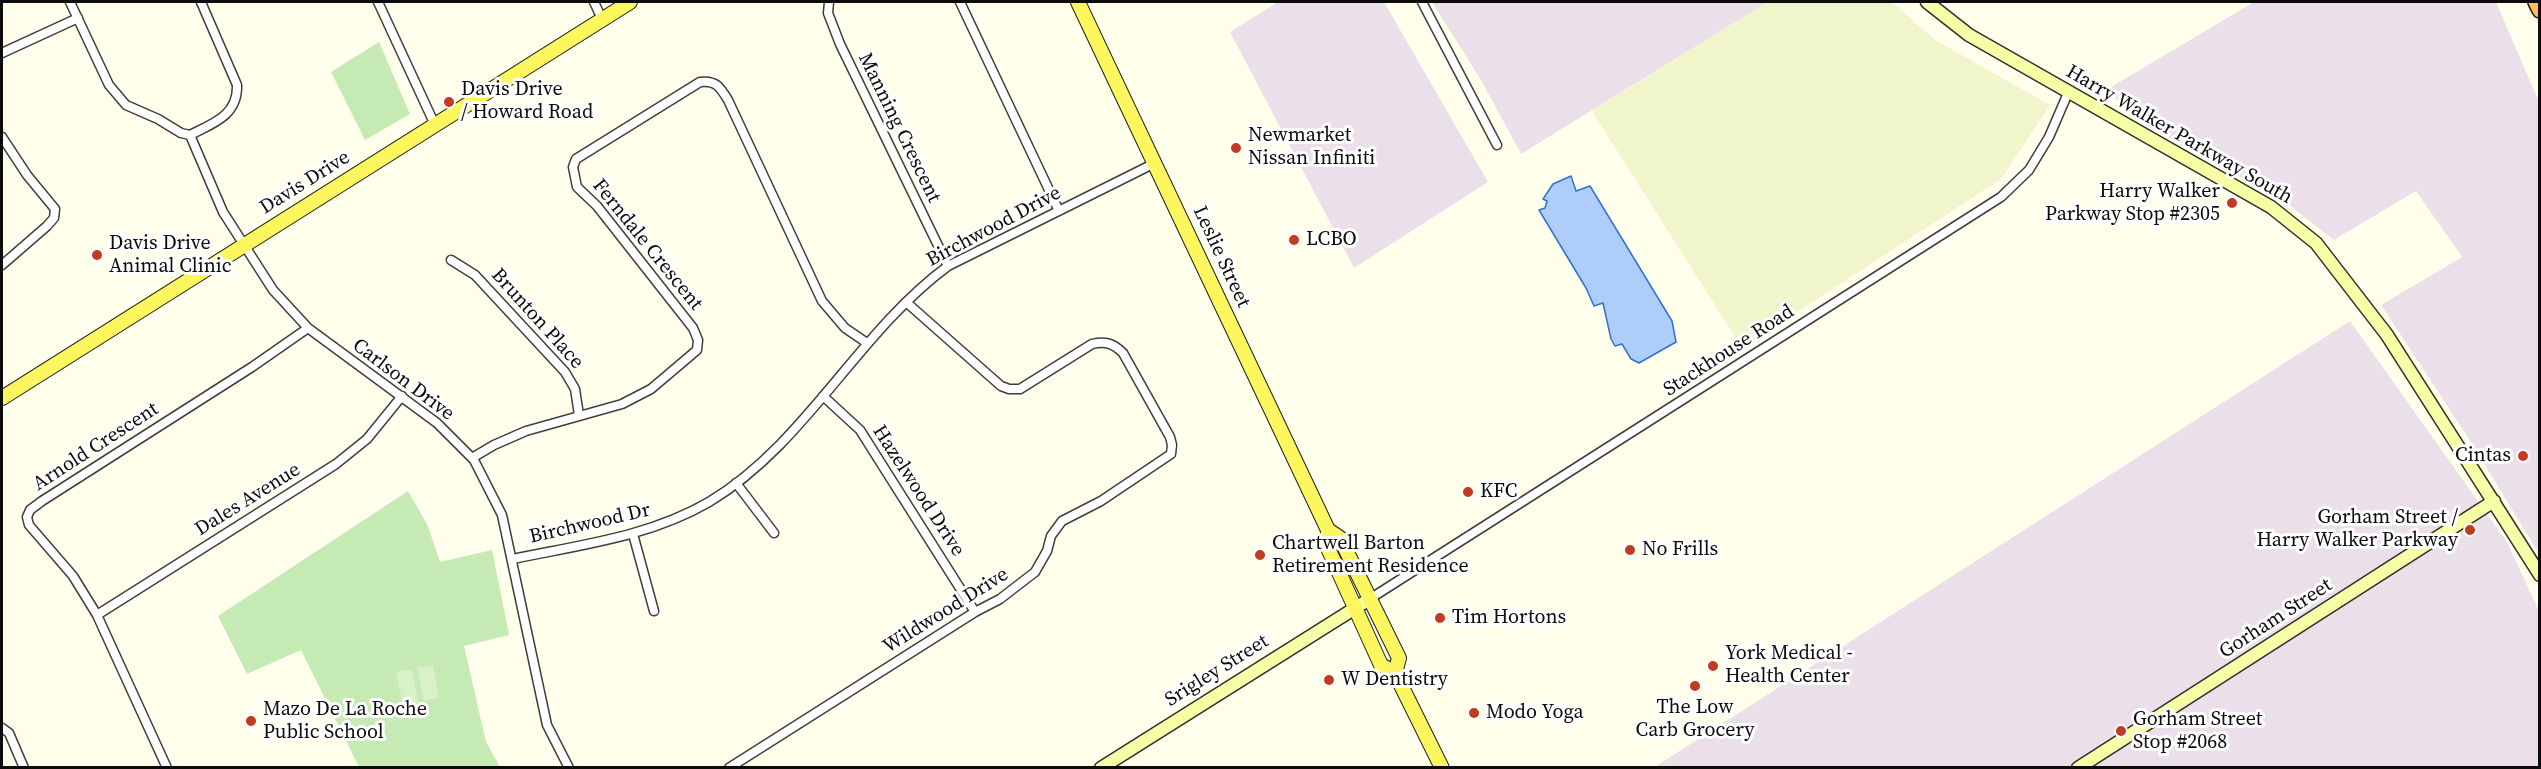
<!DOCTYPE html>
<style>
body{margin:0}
#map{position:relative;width:2541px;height:769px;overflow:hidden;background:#ffffeb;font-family:"Source Serif 4",serif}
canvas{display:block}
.frame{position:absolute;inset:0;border:3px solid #0c0c0c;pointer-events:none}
</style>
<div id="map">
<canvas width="2541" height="769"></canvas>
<div class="frame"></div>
</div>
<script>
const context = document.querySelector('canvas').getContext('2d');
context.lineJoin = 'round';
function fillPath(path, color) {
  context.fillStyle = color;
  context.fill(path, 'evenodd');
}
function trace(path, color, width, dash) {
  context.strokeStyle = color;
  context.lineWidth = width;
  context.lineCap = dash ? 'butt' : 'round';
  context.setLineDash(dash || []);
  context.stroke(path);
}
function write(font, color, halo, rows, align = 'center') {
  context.font = font + ' "Source Serif 4",serif';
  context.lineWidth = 6;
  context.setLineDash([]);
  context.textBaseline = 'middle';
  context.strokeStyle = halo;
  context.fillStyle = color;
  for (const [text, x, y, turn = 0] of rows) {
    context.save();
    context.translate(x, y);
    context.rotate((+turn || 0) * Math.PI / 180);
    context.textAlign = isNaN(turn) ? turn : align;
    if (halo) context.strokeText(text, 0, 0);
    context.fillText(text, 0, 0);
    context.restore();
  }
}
fillPath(new Path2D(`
 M1278 2H1384L1488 182 1354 268 1230 32Z
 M1432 2H1768L1521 154 1481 80Z
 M2254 2H2496L2539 102V554L2471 442 2381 305 2462 257 2416 191 2334 240 2284 201 2177 143 2131 113 2106 90Z
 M2350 321 2507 542 2539 611V767L1653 768Z`), '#ebe0ea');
fillPath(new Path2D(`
 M1768 2H1892L1935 40 2050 105 2001 179 1742 348 1592 111Z`), '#f0f5cb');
fillPath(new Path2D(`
 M379 42 410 114 365 140 331 72Z
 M408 491 427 524 440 562 492 550 509 635 464 646 486 742 500 767H359L301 650 247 674 218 616Z`), '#c5eab4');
fillPath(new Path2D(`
 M433 665 439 698 424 701 417 668Z
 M412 669 418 702 403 705 396 672Z`), '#d9f1c6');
const water = new Path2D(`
 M1571 176 1576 191 1590 186 1672 321 1676 342 1639 363 1631 359 1622 344 1615 346 1611 339 1603 303 1594 306 1586 288 1539 210 1545 208 1547 201 1543 199 1553 184Z`);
fillPath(water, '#aecdf8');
trace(water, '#3371d1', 1.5);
const street = new Path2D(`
 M70 2 109 85 126 105 158 119 181 133 190 135
 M378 2 435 125
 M594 2 602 19
 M829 2 828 13 840 44 948 266
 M960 2 1059 211
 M1422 2 1497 145
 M2 53 78 18
 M190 135 223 212 273 290 308 328 437 423 474 460 502 515 547 725 569 768
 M190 135C214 123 238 115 237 85L201 2
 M2 137 27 175 55 209 54 218 47 226 2 265
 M451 260 475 275 565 372 575 389 579 415
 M823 396 860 430 975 612
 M472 458 494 445 526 431 622 404 651 389 697 350 698 340 693 328 597 206 577 187 573 167 576 159 700 82C716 80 720 87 728 100L822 301 845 328 867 343
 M736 483 774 533
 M633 534 654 611
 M513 559C579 545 649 537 709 502 806 444 857 333 948 266L1155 163
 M1368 600 2001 197 2029 170 2049 137 2068 93
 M97 615 336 464 367 439 402 396
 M2 728 9 733 24 768
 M167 768 97 615 73 576 29 525 27 517 30 510 42 501 252 367 308 328
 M729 768 975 612 1000 599 1035 572 1047 551 1051 536 1062 521 1101 501 1171 454 1172 445 1170 437 1123 353C1113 343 1105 341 1092 344L1020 389H1009L1001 386 906 302`);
const secondary = new Path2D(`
 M1927 2 1969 35 2271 207 2316 243 2387 335 2540 575
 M1101 768 1368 600
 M2078 768 2494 501`);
const primary = new Path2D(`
 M1078 2 1328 530 1327 546 1381 665 1395 673 1442 768
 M2 398 630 2
 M1328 530 1340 538 1399 658 1395 673`);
const highway = new Path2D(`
 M2536 2 2540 10`);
trace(street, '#3f3f3f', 11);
trace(secondary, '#2e2e2e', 15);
trace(primary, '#1d1d1d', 16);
trace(highway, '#1d1d1d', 18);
trace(street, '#fff', 8);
trace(secondary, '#f6ffa6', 12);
trace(primary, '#fcf75e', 14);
trace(highway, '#f8c150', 15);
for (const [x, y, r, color] of [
 [449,102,6,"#c03b21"],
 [1236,148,6,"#c03b21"],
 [2232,203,6,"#c03b21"],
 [1294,240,6,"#c03b21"],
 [97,255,6,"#c03b21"],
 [2523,456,6,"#c03b21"],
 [1468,492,6,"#c03b21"],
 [2470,530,6,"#c03b21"],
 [1630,550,6,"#c03b21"],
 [1260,555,6,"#c03b21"],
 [1440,618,6,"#c03b21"],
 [1713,666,6,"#c03b21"],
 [1329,680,6,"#c03b21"],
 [1695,686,6,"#c03b21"],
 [1474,713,6,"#c03b21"],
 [251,721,6,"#c03b21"],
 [2121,731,6,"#c03b21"]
]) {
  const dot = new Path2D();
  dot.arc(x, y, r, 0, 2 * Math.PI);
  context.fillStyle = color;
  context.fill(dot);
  trace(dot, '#fff', 2);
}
write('20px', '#0c0c0c', '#fff', [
 ["Davis Drive",461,90],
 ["/ Howard Road",461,113],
 ["Newmarket",1248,136],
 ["Nissan Infiniti",1248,159],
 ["Harry Walker",2220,192,"right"],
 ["Parkway Stop #2305",2220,215,"right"],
 ["LCBO",1306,240],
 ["Davis Drive",109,244],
 ["Animal Clinic",109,267],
 ["Cintas",2511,456,"right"],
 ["KFC",1480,492],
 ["Gorham Street /",2458,518,"right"],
 ["Harry Walker Parkway",2458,541,"right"],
 ["Chartwell Barton",1272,544],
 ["Retirement Residence",1272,567],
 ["No Frills",1642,550],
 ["Tim Hortons",1452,618],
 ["York Medical -",1725,654],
 ["Health Center",1725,677],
 ["W Dentistry",1341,680],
 ["The Low",1695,708,"center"],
 ["Carb Grocery",1695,731,"center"],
 ["Mazo De La Roche",263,710],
 ["Public School",263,733],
 ["Modo Yoga",1486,713],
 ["Gorham Street",2133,720],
 ["Stop #2068",2133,743]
], 'left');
write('20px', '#0c0c0c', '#fff', [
 ["Manning Crescent",899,128,64],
 ["Harry Walker Parkway South",2179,135,30],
 ["Davis Drive",305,183,-32],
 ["Birchwood Drive",994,227,-28],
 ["Ferndale Crescent",647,245,51],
 ["Leslie Street",1221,257,65],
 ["Brunton Place",537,319,48],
 ["Stackhouse Road",1729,351,-33],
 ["Carlson Drive",403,380,37],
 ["Arnold Crescent",96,447,-33],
 ["Hazelwood Drive",918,491,57],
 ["Dales Avenue",248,500,-32],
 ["Birchwood Dr",590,524,-13],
 ["Wildwood Drive",946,611,-32],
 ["Gorham Street",2276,619,-33],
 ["Srigley Street",1217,671,-32]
]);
</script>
